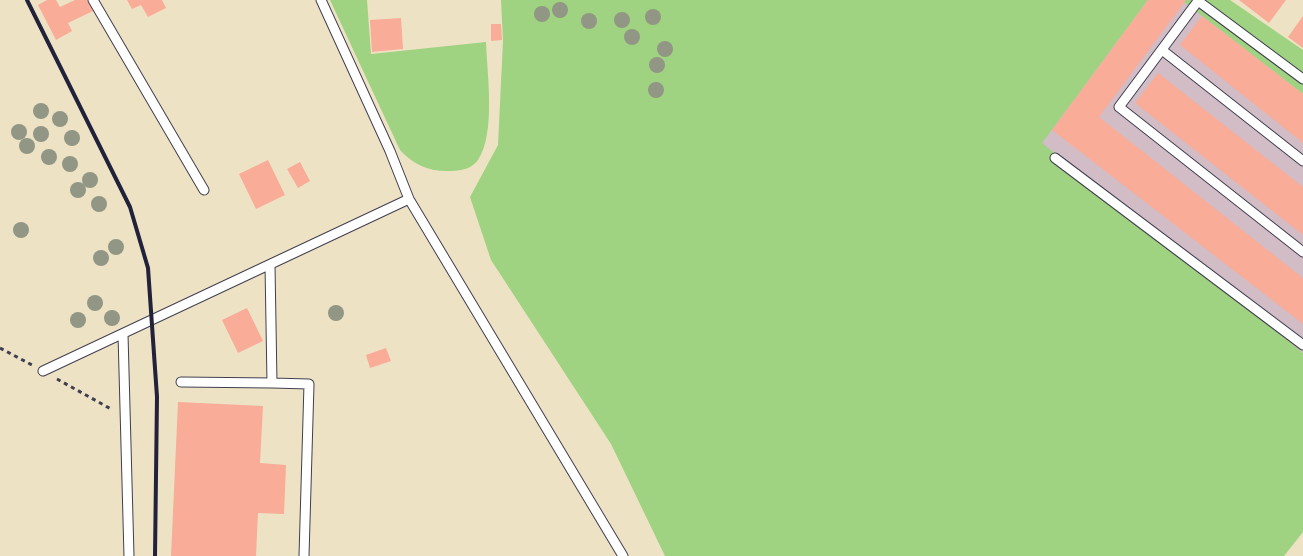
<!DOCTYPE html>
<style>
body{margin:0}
canvas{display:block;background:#ede2c4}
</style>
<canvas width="1303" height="556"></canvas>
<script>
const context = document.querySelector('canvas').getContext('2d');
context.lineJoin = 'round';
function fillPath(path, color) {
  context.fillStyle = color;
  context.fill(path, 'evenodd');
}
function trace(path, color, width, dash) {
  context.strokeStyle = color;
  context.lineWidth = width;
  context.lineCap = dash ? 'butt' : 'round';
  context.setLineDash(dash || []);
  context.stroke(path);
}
fillPath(new Path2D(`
 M1148 0H1186L1185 2 1303 94V353L1041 143Z`), '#d2bdc7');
fillPath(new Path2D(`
 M330 0H367L371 54 486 42C487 74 496 133 478 160 471 170 458 171 447 171 427 171 413 164 400 150Z
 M501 0H1148L1042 143 1303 353V532L1284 556H665L611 444 491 260 470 197 498 145 503 41Z
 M1186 0H1230L1303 50V94L1184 2Z`), '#9fd281');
fillPath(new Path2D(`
 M47 0H56L60 7 75 0H87L93 11 68 23 72 31 56 40 38 5Z
 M127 0H162L166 8 148 17 141 5 132 9Z
 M1148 0H1186L1099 117 1303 278V324L1052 130Z
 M1239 0H1286L1269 23Z
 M1202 16 1303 94V143L1180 45Z
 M1303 16V48L1288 37Z
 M401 18 403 49 372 52 370 20Z
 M491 24H501L502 40 491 41Z
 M1158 73 1303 187V235L1135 103Z
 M268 160 285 195 256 209 239 174Z
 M300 162 310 181 298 188 287 169Z
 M247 308 263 341 238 353 222 320Z
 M386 348 391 361 370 368 366 355Z
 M178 402 263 406 260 463 286 465 284 514 258 513 256 556H171Z`), '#f9ac97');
const lane = new Path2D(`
 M93 0 204 190
 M1162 50 1303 161
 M1303 79 1198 1 1119 107 1303 252
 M1055 158 1303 345
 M409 199 623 556
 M123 334 129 556
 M43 371 409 199 390 151 321 0
 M181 382 272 383 270 265
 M272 383 309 384 304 556`);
trace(lane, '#403f50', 11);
trace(new Path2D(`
 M0 348 32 365
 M57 379 111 409`), '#403f50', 3, [4, 4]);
trace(lane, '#fff', 9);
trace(new Path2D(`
 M27 0 130 207 148 268 157 397 155 556`), '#22223b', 4);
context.fillStyle = '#929684';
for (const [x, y] of [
 [560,10],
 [542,14],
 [653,17],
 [622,20],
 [589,21],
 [632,37],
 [665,49],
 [657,65],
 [656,90],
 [41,111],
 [60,119],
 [19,132],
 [41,134],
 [72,138],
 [27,146],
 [49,157],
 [70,164],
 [90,180],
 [78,190],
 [99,204],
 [21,230],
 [116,247],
 [101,258],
 [95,303],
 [336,313],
 [112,318],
 [78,320]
]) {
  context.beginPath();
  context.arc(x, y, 8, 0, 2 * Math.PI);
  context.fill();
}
</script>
